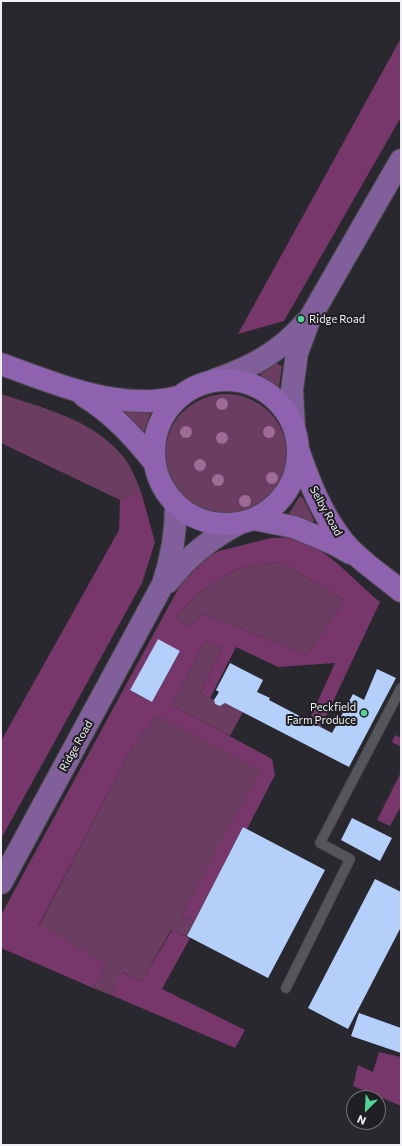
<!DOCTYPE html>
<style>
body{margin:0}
#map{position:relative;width:402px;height:1146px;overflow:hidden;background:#28282e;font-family:Commissioner,sans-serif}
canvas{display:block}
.frame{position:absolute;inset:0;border:2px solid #f0f0f4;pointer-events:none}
.north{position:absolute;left:346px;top:1090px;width:40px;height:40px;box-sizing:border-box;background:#1f1f24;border:1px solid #737377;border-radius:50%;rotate:204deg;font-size:11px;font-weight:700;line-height:16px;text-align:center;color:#f0f0f4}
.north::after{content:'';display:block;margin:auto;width:14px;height:18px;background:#53d396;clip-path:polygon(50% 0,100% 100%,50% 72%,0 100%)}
</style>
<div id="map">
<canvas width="402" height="1146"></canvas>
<div class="frame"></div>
<div class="north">N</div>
</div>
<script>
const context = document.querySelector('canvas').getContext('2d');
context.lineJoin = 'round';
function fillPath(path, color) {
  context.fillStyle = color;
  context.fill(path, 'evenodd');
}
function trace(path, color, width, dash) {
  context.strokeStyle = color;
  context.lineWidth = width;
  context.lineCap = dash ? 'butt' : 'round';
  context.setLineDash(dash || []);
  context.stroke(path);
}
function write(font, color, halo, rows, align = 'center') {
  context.font = font + ' Commissioner,sans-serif';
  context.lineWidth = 4;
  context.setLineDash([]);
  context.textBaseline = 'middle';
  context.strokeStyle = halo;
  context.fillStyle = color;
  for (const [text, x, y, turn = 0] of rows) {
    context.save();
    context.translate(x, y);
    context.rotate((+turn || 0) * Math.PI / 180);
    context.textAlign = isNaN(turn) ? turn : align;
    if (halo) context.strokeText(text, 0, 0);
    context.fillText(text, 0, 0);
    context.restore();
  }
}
fillPath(new Path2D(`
 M276 363 282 366 279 387 260 375V373Z
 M165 455a61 61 0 1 1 122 0a61 61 0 1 1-122 0Z
 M1 394C43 408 91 419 121 454 131 465 136 479 141 492L120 500 1 443Z
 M121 411H151L143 436Z
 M300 496 303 498 314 520 311 525 288 515Z
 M275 562 288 566 344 600 307 655 204 614 189 626 175 618 198 593 236 569Z
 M205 641 222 648 200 693 214 700 215 704 220 706 225 703 243 712 230 736 172 705Z
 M157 716 262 770 182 915 194 922 187 936 171 930 142 981 122 972 111 995 93 988 107 965 39 926 132 747Z`), '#6b3d61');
fillPath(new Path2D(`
 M401 38V117L284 321 238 334Z
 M141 492 155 542 142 583 1 839V741L119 530 120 500Z
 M271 538C278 538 286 537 293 538 325 545 354 581 380 602L321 727 309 721 335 663 278 667 236 647 210 698 200 693 222 648 205 641 172 705 272 759 275 775 247 829 243 827 194 922 182 915 261 770 157 716 132 747 39 925 107 965 93 988 1 948V915L184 578 199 562 219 551ZM275 562 288 566 344 600 307 655 204 614 189 626 175 618 198 593 236 569ZM158 639 180 652 152 702 130 690Z
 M395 735 401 738V747L392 742Z
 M401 772V806L390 826 377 820Z
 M172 930 190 938 162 989 245 1030 235 1048 111 995 121 972 142 981Z
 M379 1052 401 1057V1106L353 1086 358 1065 373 1072Z`), '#77376a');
fillPath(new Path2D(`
 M158 639 180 651 152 702 130 690Z
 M230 663 263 680 257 692 270 698 269 700 332 733 353 694 364 700 377 669 396 678 349 767 225 703 220 706 215 704 214 700 219 692 216 690Z
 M352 818 392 838 380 861 341 840Z
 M243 827 325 870 268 978 187 936Z
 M375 879 401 892V927L348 1029 308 1008Z
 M359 1013 401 1028V1053L351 1036Z`), '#b4cffa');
const service = new Path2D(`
 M286 988 350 859 320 843 401 688`);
const primary = new Path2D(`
 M214 380C252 367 278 353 305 323
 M294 427 292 390 297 353 310 318 401 160
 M168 582C188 556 211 538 240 523
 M1 883 163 584C172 557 176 533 176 505`);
const trunk = new Path2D(`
 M1 364C49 381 98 403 150 401 159 401 169 399 178 397
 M154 452a72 72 0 1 1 144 0a72 72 0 1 1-144 0Z
 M84 396C112 413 133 436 154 462
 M299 452C310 484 322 514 343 541 358 560 382 575 401 591
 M253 519 294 527 332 543 350 553`);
trace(service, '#47474b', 11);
trace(primary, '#47474b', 24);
trace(trunk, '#47474b', 24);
trace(service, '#55555c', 9);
trace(primary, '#805f9a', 22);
trace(trunk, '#8e62ae', 22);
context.fillStyle = '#9e6b95';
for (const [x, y] of [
 [222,404],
 [186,432],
 [269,432],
 [222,438],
 [200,465],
 [272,478],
 [218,480],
 [245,501]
]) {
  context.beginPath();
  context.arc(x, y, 6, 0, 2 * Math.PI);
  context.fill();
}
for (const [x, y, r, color] of [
 [301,319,4,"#53d396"],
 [364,713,4,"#53d396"]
]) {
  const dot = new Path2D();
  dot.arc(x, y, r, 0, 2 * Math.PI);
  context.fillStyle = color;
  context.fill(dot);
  trace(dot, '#1f1f24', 1.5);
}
write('11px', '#f0f0f4', '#1f1f24', [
 ["Ridge Road",309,319],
 ["Peckfield",356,707,"right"],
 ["Farm Produce",356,720,"right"]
], 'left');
write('11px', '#f0f0f4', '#1f1f24', [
 ["Selby Road",326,511,61],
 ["Ridge Road",76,746,-61]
]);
</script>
